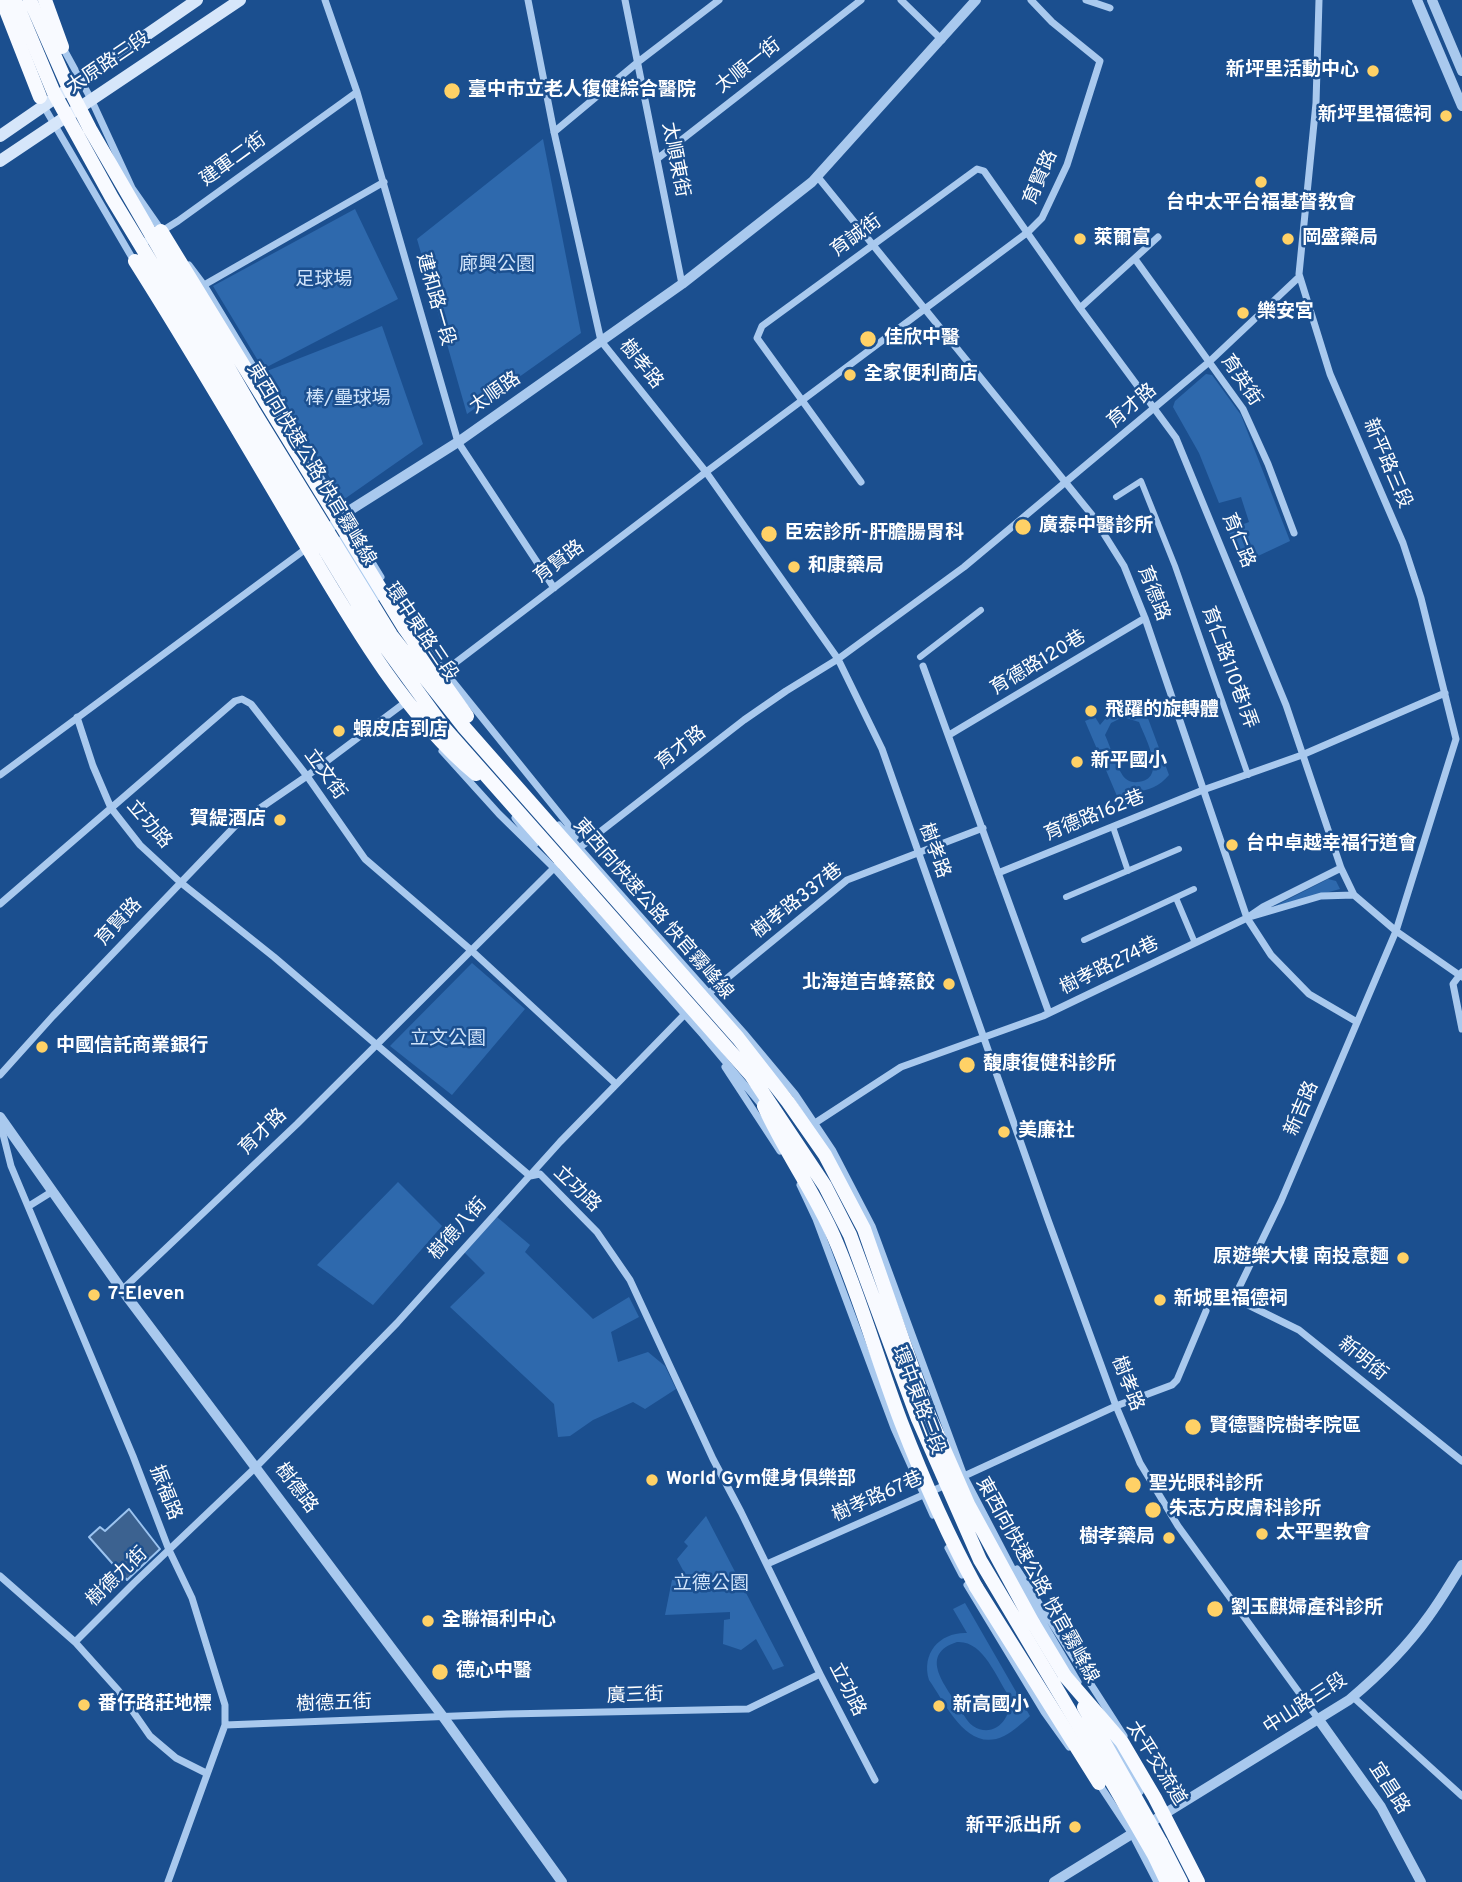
<!DOCTYPE html>
<meta charset="utf-8">
<style>
body{margin:0}
canvas{display:block;background:#1b4f8f}
</style>
<canvas width="1462" height="1882"></canvas>
<script>
const context = document.querySelector('canvas').getContext('2d');
context.lineJoin = 'round';
function fillPath(path, color) {
  context.fillStyle = color;
  context.fill(path, 'evenodd');
}
function trace(path, color, width, dash) {
  context.strokeStyle = color;
  context.lineWidth = width;
  context.lineCap = dash ? 'butt' : 'round';
  context.setLineDash(dash || []);
  context.stroke(path);
}
function write(font, color, halo, rows, align = 'center') {
  context.font = font + ' Overpass,"Noto Sans TC",sans-serif';
  context.lineWidth = 5;
  context.setLineDash([]);
  context.textBaseline = 'middle';
  context.strokeStyle = halo;
  context.fillStyle = color;
  for (const [text, x, y, turn = 0] of rows) {
    context.save();
    context.translate(x, y);
    context.rotate((+turn || 0) * Math.PI / 180);
    context.textAlign = isNaN(turn) ? turn : align;
    if (halo) context.strokeText(text, 0, 0);
    context.fillText(text, 0, 0);
    context.restore();
  }
}
fillPath(new Path2D(`
 M543 139 581 333 467 414 417 239Z
 M355 209 398 299 263 369 213 286Z
 M382 326 423 444 343 500 267 371Z
 M1206 374 1212 375 1241 415 1290 541 1241 564 1228 530 1249 522 1241 497 1219 503 1199 453 1173 407 1175 401Z
 M1125 707 1136 708 1146 713 1169 775C1159 787 1146 792 1131 791L1133 799 1120 803 1085 721 1095 717 1100 725 1110 713ZM1123 717 1139 722C1145 738 1169 780 1137 782 1132 783 1126 780 1123 776 1115 764 1111 748 1105 735L1111 723Z
 M1328 879 1336 881 1340 889 1273 907Z
 M472 963 525 1009 452 1095 390 1046Z
 M398 1182 442 1226 373 1305 317 1265Z
 M497 1217 530 1245 525 1252 593 1319 629 1297 639 1317 611 1332 618 1362 648 1352 665 1366 676 1389 645 1409 633 1402 593 1420 570 1436 558 1437 554 1404 450 1307 485 1273 464 1252Z
 M706 1516 784 1666 773 1670 756 1639 741 1650 723 1644 724 1620 730 1619V1612L665 1615 672 1580 685 1574 677 1559 688 1546 684 1542Z
 M965 1603 1030 1716C1022 1723 1014 1731 1004 1736 967 1754 946 1704 929 1680 921 1653 940 1632 967 1633L953 1609ZM957 1642C983 1640 996 1677 1009 1696 1014 1717 994 1740 973 1726 966 1721 962 1711 957 1704 944 1684 919 1654 957 1642Z`), '#2e69ad');
const water = new Path2D(`
 M129 1509 160 1549 127 1580 89 1537 100 1527 105 1531Z`);
fillPath(water, '#3c6290');
trace(water, '#9cc4f0', 2);
trace(new Path2D(`
 M1116 497 1141 481 1175 566 1248 775
 M920 657 981 610
 M1113 827 1128 871
 M1066 897 1179 849
 M1176 898 1195 943
 M1084 940 1194 889`), '#a9c9ee', 6);
trace(new Path2D(`
 M325 0 357 92 458 442 554 588
 M528 0 554 132 601 341 706 472 838 659 882 749 1048 1220 1116 1406 1140 1463 1178 1526 1319 1720
 M625 0 682 284
 M901 0 942 40
 M1086 0 1110 8
 M1319 0 1316 103 1299 274 1330 374 1403 543 1421 598 1456 739 1396 931 1281 1201 1234 1298 1299 1330 1462 1461
 M62 46 91 99 132 188 162 231
 M43 105 134 261
 M554 132 638 62 719 0
 M657 159 861 0
 M817 176 1092 515 1124 566 1145 618 1247 918 1271 955 1309 994 1357 1022
 M138 246 178 221 357 92
 M1135 259 1243 409 1268 464 1294 533
 M189 265 204 285 381 577
 M204 285 384 182
 M1080 308 1158 237
 M861 482 757 338 762 326 977 169 984 171 1080 308 1176 438 1286 705 1341 868 1354 895 1396 931 1462 977
 M342 539 376 598
 M429 652 567 823 575 837
 M923 666 1049 1013
 M438 676 706 472 1028 232 1042 218 1067 165 1100 61 1052 22 1031 0
 M77 717 93 766 111 808 140 845 180 882 274 957 530 1176 540 1174 597 1232 630 1280 713 1459 741 1512 820 1674 875 1780
 M949 735 1145 618
 M442 751 499 814 554 868 703 1035 764 1108
 M0 775 303 551
 M515 818 535 844
 M559 825 744 1033 795 1094 833 1151 872 1226 964 1476 1021 1585 1078 1682
 M578 849 744 720 786 691 838 659 964 567 1209 362 1299 277
 M998 873 1203 790 1302 755 1445 693
 M0 904 235 701 242 699 251 704 307 776 365 859 472 951 616 1084
 M1253 916 1321 896 1354 895
 M1462 972 1453 984 1462 1029
 M709 993 847 880 983 828
 M725 1067 780 1151
 M0 1075 53 1016 237 824 307 776 407 701
 M0 1122 11 1166 133 1456 169 1550 192 1598 225 1705V1725L168 1882
 M815 1123 901 1067 1043 1016 1247 918 1263 907 1341 868
 M800 1185 816 1219 894 1428 933 1515
 M29 1206 53 1191
 M122 1290 297 1124 557 865
 M962 1477 1116 1406 1172 1385 1177 1380 1206 1311
 M948 1548 962 1575
 M767 1564 948 1484
 M1017 1569 1124 1736
 M0 1576 75 1642 134 1583 256 1467 397 1323 560 1142 685 1014
 M967 1585 1044 1712 1069 1747
 M75 1642 118 1690 150 1736 176 1758 206 1773
 M1353 1697 1462 1796
 M225 1725 507 1714 748 1709 820 1674
 M1111 1738 1140 1792
 M1097 1781 1132 1834 1157 1882`), '#a9c9ee', 7);
trace(new Path2D(`
 M1417 0 1462 106
 M1432 0 1462 71
 M322 536 344 514 458 442 682 284 812 182 976 0
 M0 1117 122 1290 444 1718 562 1882
 M1319 1720 1381 1807 1421 1882
 M1054 1882 1349 1700C1379 1675 1407 1647 1429 1616 1441 1600 1451 1582 1462 1565`), '#a9c9ee', 10);
trace(new Path2D(`
 M0 136 197 0
 M0 161 240 0`), '#d6e6fa', 12);
trace(new Path2D(`
 M2 0 40 97
 M45 0 62 47
 M976 1587 1099 1783
 M1033 1623 1065 1676
 M1161 1843 1181 1882`), '#f8faff', 14);
trace(new Path2D(`
 M15 0 54 93 112 198 378 637 445 729 751 1075 825 1186 850 1235 918 1419 980 1560 1102 1765 1154 1855 1167 1882
 M30 0 67 84 90 129 254 412 391 635 463 726 738 1038 788 1102 825 1155 864 1229 929 1415 968 1504 1033 1623
 M161 231 405 629 467 716
 M135 261C192 351 246 443 300 535 347 614 404 715 476 774
 M764 1106C784 1151 814 1191 834 1237 860 1297 878 1361 901 1422 923 1479 947 1534 976 1587
 M1065 1676 1122 1742 1155 1798 1198 1882
 M1084 1707 1161 1843`), '#f8faff', 14);
for (const [x, y, r, color] of [
 [1373,71,7,"#ffd166"],
 [452,91,9,"#ffd166"],
 [1446,116,7,"#ffd166"],
 [1261,182,7,"#ffd166"],
 [1080,239,7,"#ffd166"],
 [1288,239,7,"#ffd166"],
 [1243,313,7,"#ffd166"],
 [868,339,9,"#ffd166"],
 [850,375,7,"#ffd166"],
 [1023,527,9,"#ffd166"],
 [769,534,9,"#ffd166"],
 [794,567,7,"#ffd166"],
 [1091,711,7,"#ffd166"],
 [339,731,7,"#ffd166"],
 [1077,762,7,"#ffd166"],
 [280,820,7,"#ffd166"],
 [1232,845,7,"#ffd166"],
 [949,984,7,"#ffd166"],
 [42,1047,7,"#ffd166"],
 [967,1065,9,"#ffd166"],
 [1004,1132,7,"#ffd166"],
 [1403,1258,7,"#ffd166"],
 [94,1295,7,"#ffd166"],
 [1160,1300,7,"#ffd166"],
 [1193,1427,9,"#ffd166"],
 [652,1480,7,"#ffd166"],
 [1133,1485,9,"#ffd166"],
 [1153,1510,9,"#ffd166"],
 [1262,1534,7,"#ffd166"],
 [1169,1538,7,"#ffd166"],
 [1215,1609,9,"#ffd166"],
 [428,1621,7,"#ffd166"],
 [440,1672,9,"#ffd166"],
 [84,1705,7,"#ffd166"],
 [939,1706,7,"#ffd166"],
 [1075,1827,7,"#ffd166"]
]) {
  const dot = new Path2D();
  dot.arc(x, y, r, 0, 2 * Math.PI);
  context.fillStyle = color;
  context.fill(dot);
  trace(dot, '#1b4f8f', 2.5);
}
write('19px', '#fff', '#1b4f8f', [
 ["太原路三段",109,64,-34],
 ["太順一街",749,67,-38],
 ["太順東街",674,160,79],
 ["建軍二街",234,161,-36],
 ["育賢路",1042,178,-67],
 ["育誠街",857,237,-36],
 ["建和路一段",434,300,74],
 ["樹孝路",640,365,51],
 ["育英街",1240,381,56],
 ["太順路",496,394,-35],
 ["育才路",1133,407,-40],
 ["新平路三段",1386,464,67],
 ["東西向快速公路 快官霧峰線",310,465,59],
 ["育仁路",1237,541,68],
 ["育賢路",560,563,-37],
 ["育德路",1152,594,69],
 ["環中東路三段",420,633,56],
 ["育德路120巷",1039,664,-31],
 ["育仁路110巷1弄",1228,668,70],
 ["育才路",682,749,-38],
 ["立文街",324,775,54],
 ["育德路162巷",1095,817,-22],
 ["立功路",148,825,49],
 ["樹孝路",933,851,70],
 ["樹孝路337巷",798,902,-38],
 ["東西向快速公路 快官霧峰線",652,910,49],
 ["育賢路",120,923,-47],
 ["樹孝路274巷",1110,967,-26],
 ["新吉路",1303,1109,-67],
 ["育才路",264,1133,-44],
 ["立功路",576,1190,44],
 ["樹德八街",459,1230,-48],
 ["新明街",1362,1360,39],
 ["樹孝路",1126,1384,69],
 ["環中東路三段",917,1401,69],
 ["樹德路",295,1489,53],
 ["振福路",164,1493,69],
 ["樹孝路67巷",878,1498,-24],
 ["樹德九街",118,1578,-44],
 ["東西向快速公路 快官霧峰線",1036,1581,61],
 ["立功路",846,1690,63],
 ["廣三街",635,1697,-2],
 ["樹德五街",334,1705,-2],
 ["中山路三段",1306,1705,-33],
 ["太平交流道",1155,1764,58],
 ["宜昌路",1388,1789,57]
]);
write('bold 19px', '#fff', '#1b4f8f', [
 ["新坪里活動中心",1359,71,"right"],
 ["臺中市立老人復健綜合醫院",468,91],
 ["新坪里福德祠",1432,116,"right"],
 ["台中太平台福基督教會",1261,204,"center"],
 ["萊爾富",1094,239],
 ["岡盛藥局",1302,239],
 ["樂安宮",1257,313],
 ["佳欣中醫",884,339],
 ["全家便利商店",864,375],
 ["廣泰中醫診所",1039,527],
 ["臣宏診所-肝膽腸胃科",785,534],
 ["和康藥局",808,567],
 ["飛躍的旋轉體",1105,711],
 ["蝦皮店到店",353,731],
 ["新平國小",1091,762],
 ["賀緹酒店",266,820,"right"],
 ["台中卓越幸福行道會",1246,845],
 ["北海道吉蜂蒸餃",935,984,"right"],
 ["中國信託商業銀行",56,1047],
 ["馥康復健科診所",983,1065],
 ["美廉社",1018,1132],
 ["原遊樂大樓 南投意麵",1389,1258,"right"],
 ["7-Eleven",108,1295],
 ["新城里福德祠",1174,1300],
 ["賢德醫院樹孝院區",1209,1427],
 ["World Gym健身俱樂部",666,1480],
 ["聖光眼科診所",1149,1485],
 ["朱志方皮膚科診所",1169,1510],
 ["太平聖教會",1276,1534],
 ["樹孝藥局",1155,1538,"right"],
 ["劉玉麒婦產科診所",1231,1609],
 ["全聯福利中心",442,1621],
 ["德心中醫",456,1672],
 ["番仔路莊地標",98,1705],
 ["新高國小",953,1706],
 ["新平派出所",1061,1827,"right"]
], 'left');
write('19px', '#cfe3fa', '#1b4f8f', [
 ["廊興公園",497,266],
 ["足球場",324,281],
 ["棒/壘球場",348,400],
 ["立文公園",448,1040],
 ["立德公園",711,1585]
]);
</script>
